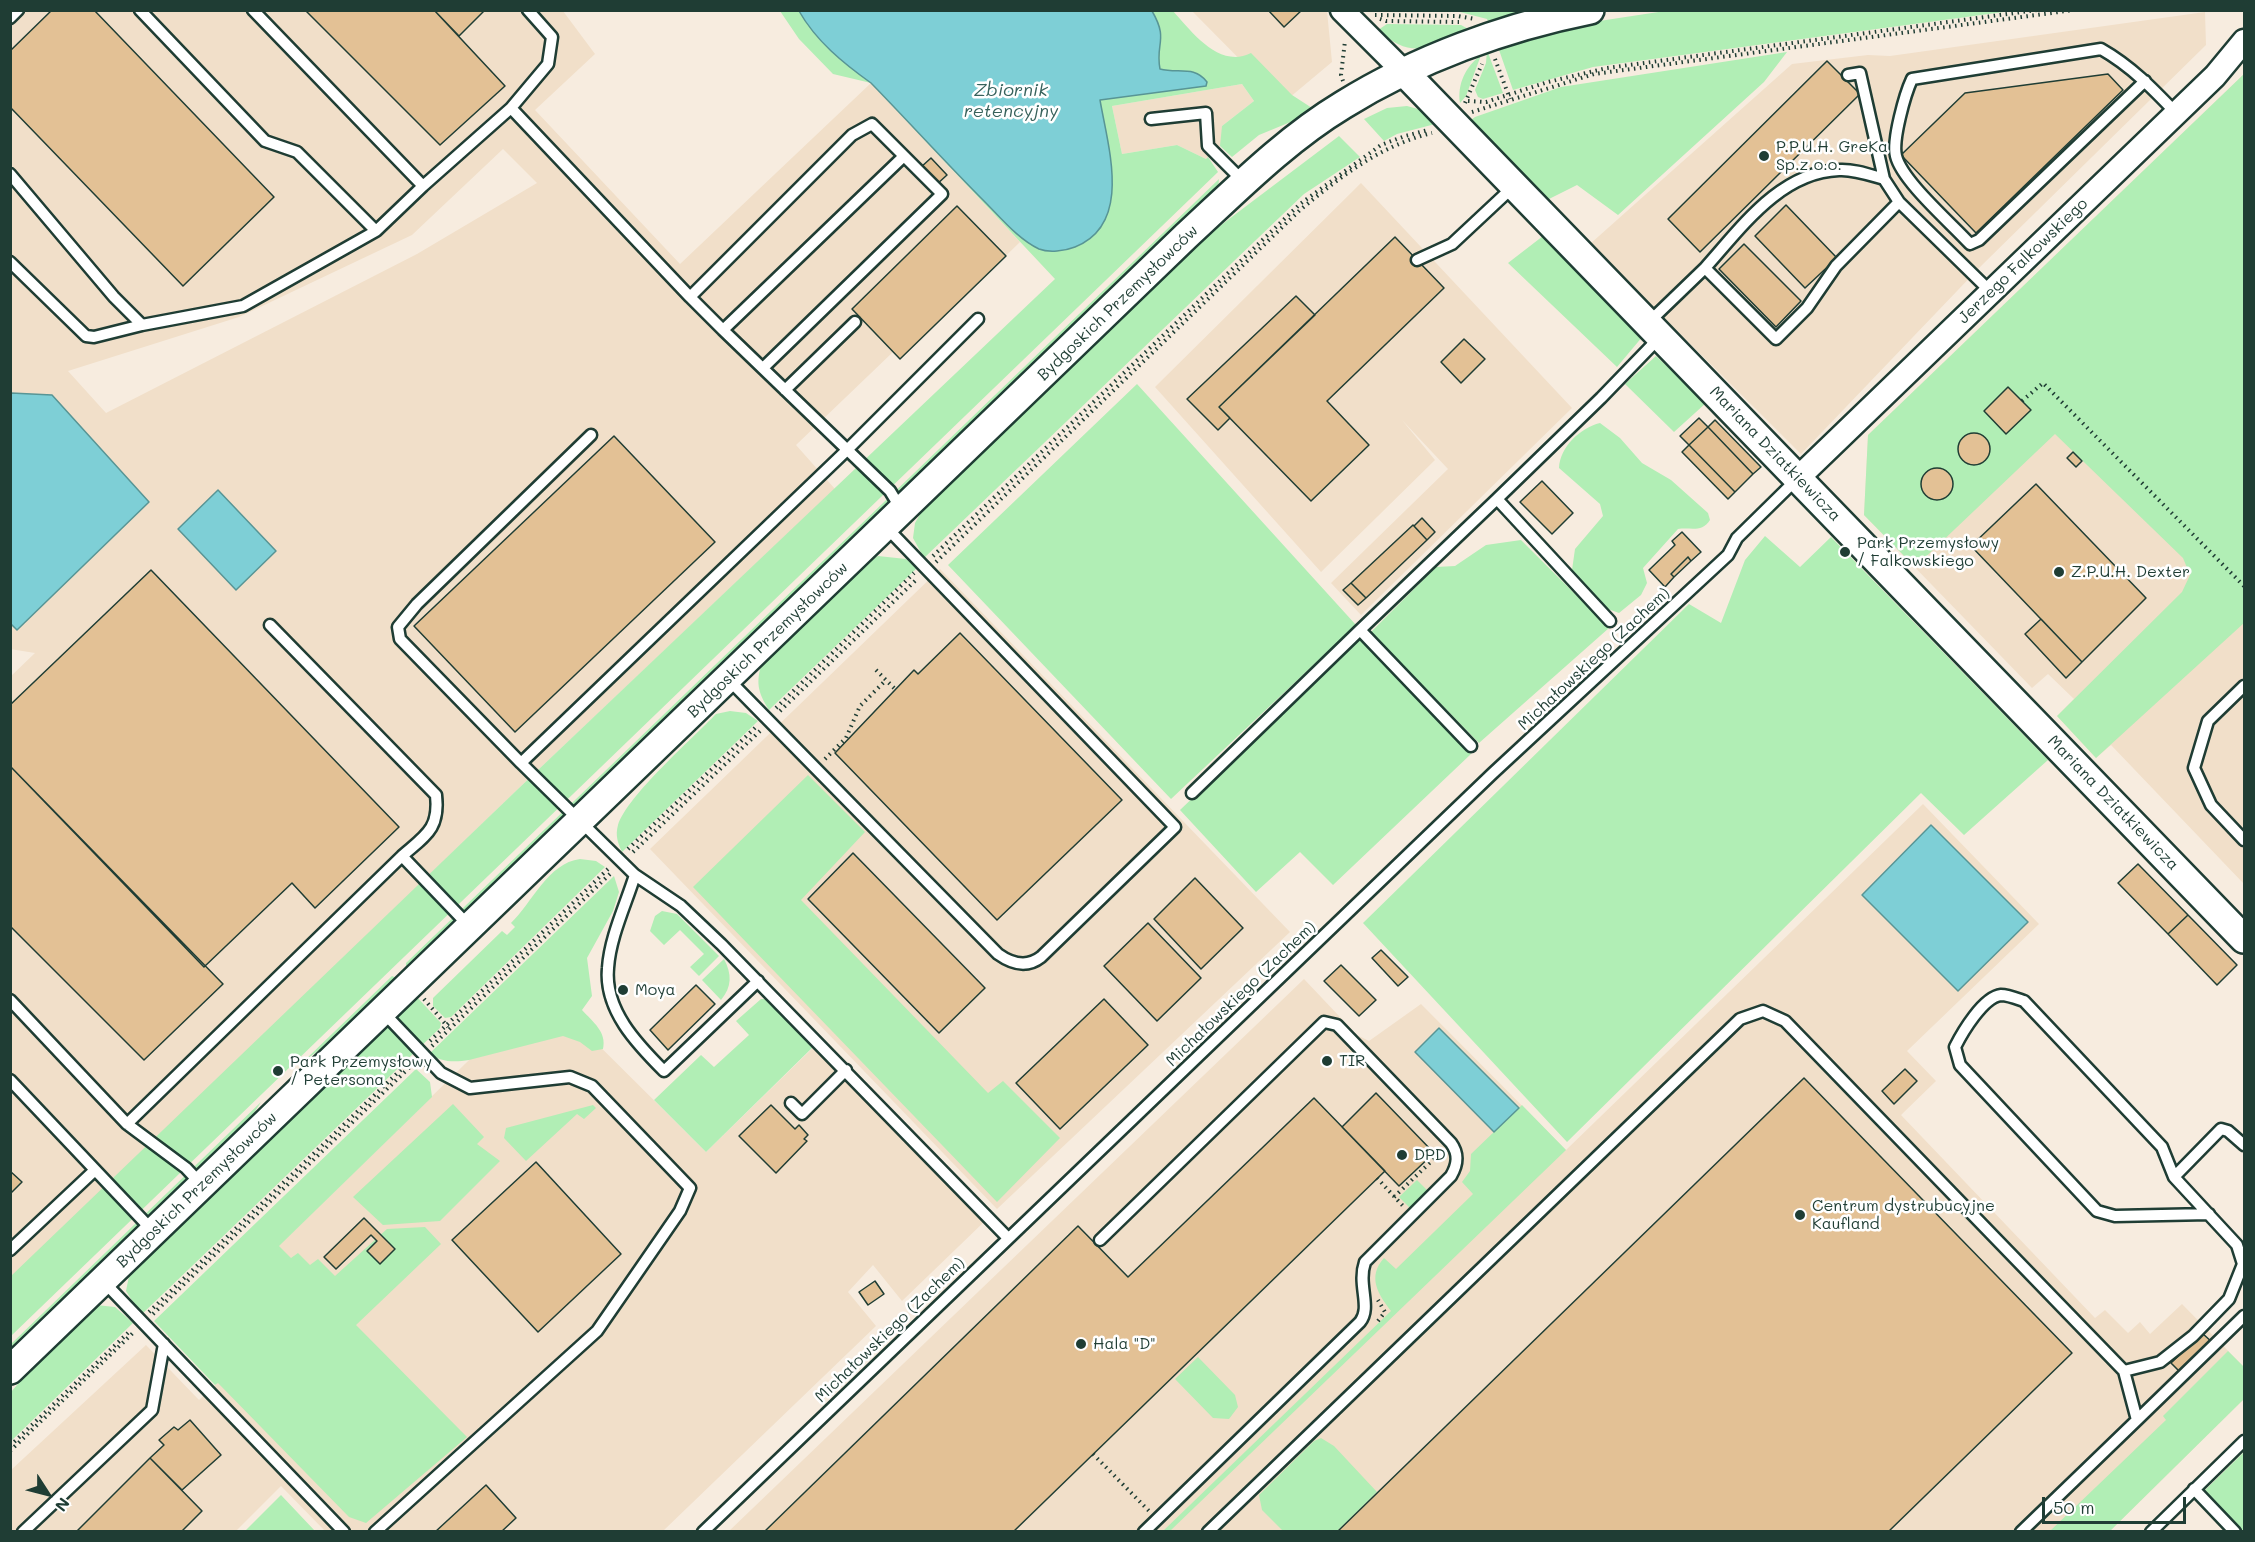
<!DOCTYPE html>
<meta charset="utf-8">
<style>
body{margin:0}
#map{position:relative;width:2255px;height:1542px;overflow:hidden;background:#f7ecdf;font-family:Mali,sans-serif}
canvas{display:block}
.frame{position:absolute;inset:0;border:12px solid #1f3d34;pointer-events:none}
.north{position:absolute;left:18px;top:1464px;width:60px;height:60px;-webkit-text-stroke:4px #fff;paint-order:stroke;rotate:126deg;font-size:16px;font-weight:700;line-height:24px;text-align:center;color:#1f3d34}
.north::after{content:'';display:block;margin:auto;width:21px;height:27px;background:#1f3d34;clip-path:polygon(50% 0,100% 100%,50% 72%,0 100%)}
.scale{position:absolute;left:2042px;top:1497px;width:144px;height:27px;box-sizing:border-box;border:3px solid #1f3d34;border-top:0;padding-left:8px;font-size:18px;line-height:21px;white-space:nowrap;color:#1f3d34;-webkit-text-stroke:4px #fff;paint-order:stroke}
</style>
<div id="map">
<canvas width="2255" height="1542"></canvas>
<div class="frame"></div>
<div class="north">N</div>
<div class="scale">50 m</div>
</div>
<script>
const context = document.querySelector('canvas').getContext('2d');
context.lineJoin = 'round';
function fillPath(path, color) {
  context.fillStyle = color;
  context.fill(path, 'evenodd');
}
function trace(path, color, width, dash) {
  context.strokeStyle = color;
  context.lineWidth = width;
  context.lineCap = dash ? 'butt' : 'round';
  context.setLineDash(dash || []);
  context.stroke(path);
}
function write(font, color, halo, rows, align = 'center') {
  context.font = font + ' Mali,sans-serif';
  context.lineWidth = 5;
  context.setLineDash([]);
  context.textBaseline = 'middle';
  context.strokeStyle = halo;
  context.fillStyle = color;
  for (const [text, x, y, turn = 0] of rows) {
    context.save();
    context.translate(x, y);
    context.rotate((+turn || 0) * Math.PI / 180);
    context.textAlign = isNaN(turn) ? turn : align;
    if (halo) context.strokeText(text, 0, 0);
    context.fillText(text, 0, 0);
    context.restore();
  }
}
fillPath(new Path2D(`
 M11 11H563L595 54 535 110 680 264 871 83 1020 242 900 359 893 352 796 445 835 489 519 788 11 1281 10 677 35 653 10 649ZM503 149 537 183 417 254 106 413 68 371 239 317 412 235Z
 M1192 11H1327L1332 62 1283 103Z
 M2205 12 2206 45 1980 267 1801 454 1590 244 1792 64 1868 55 1890 56Z
 M2244 74V884L2111 745 2096 758 2057 716 2074 699 2048 674 2032 688 1864 515 1868 435Z
 M1242 84 1254 101 1222 126V144L1206 159 1177 145 1122 154 1112 106Z
 M1361 183 1572 408 1361 615 1331 583 1448 469 1402 420 1435 460 1321 572 1155 387Z
 M940 569 1290 932 997 1209 650 849Z
 M1923 804 2039 924 1907 1051 1936 1081 1901 1115 2095 1318 2105 1310 2128 1333 2140 1322 2150 1334 2182 1304 2244 1367V1399L2110 1531 728 1532 1304 979 1357 1035 1369 1041 1421 1004 1566 1150Z
 M542 989 706 1152 822 1039 985 1221 902 1301 873 1265 848 1292 876 1326 663 1531H325L281 1486 236 1531 11 1532V1470L146 1345 199 1400 238 1364 199 1323Z`), '#f1dfc9');
fillPath(new Path2D(`
 M780 11H1173C1192 32 1219 69 1251 53L1292 95 1312 108 1293 121 1259 135 1232 157 1220 146 1222 126 1254 101 1242 84 1112 106 1122 154 1177 145 1206 159 1208 157 1218 172 11 1336V1276L519 788 1055 279 871 83 833 74 799 39Z
 M1384 11H1543L1490 26 1487 19 1460 12Z
 M1665 11H2011L1593 67 1513 90 1498 47 1573 25Z
 M1387 24 1461 25 1470 30C1432 46 1413 62 1378 30Z
 M1487 50 1503 93 1483 99 1478 97 1475 90 1486 63Z
 M1787 52 1764 82 1618 215 1577 185 1545 201 1466 124 1475 117 1561 87Z
 M1481 55 1466 96 1460 103C1457 84 1466 66 1481 55Z
 M2244 74V623L2096 758 2057 716 2182 592 2190 575 2183 558 2055 434 1915 567 1864 515 1868 435Z
 M1407 106 1418 109 1439 123 1397 134 1384 141 1364 119 1387 108Z
 M1339 136 1360 157 1304 194 924 558 913 538 915 523 927 502 1192 247Z
 M1219 179 1218 189 409 971 406 968V963Z
 M1543 236 1643 336 1617 367 1508 263Z
 M1656 356 1706 403 1674 432 1625 384Z
 M1137 384 1356 625 1171 799 948 565Z
 M1600 423 1620 438 1642 463 1671 480 1708 513 1710 520C1702 533 1691 527 1678 529L1643 568 1647 583 1641 595 1619 613 1608 609 1572 570 1575 549 1603 516 1600 504 1559 468C1560 447 1580 428 1600 423Z
 M1765 536 1800 567 1831 537 2048 760 1964 835 1921 793 1567 1142 1363 923 1689 604 1721 623 1745 560Z
 M1521 540 1609 628 1479 743 1371 632 1436 567 1455 566 1486 545Z
 M878 556 906 559 917 568 769 710C757 691 756 682 762 662L859 567Z
 M1359 639 1471 754 1333 885 1300 852 1256 892 1180 810Z
 M730 711 746 713 758 721 622 852C618 843 615 836 618 825 627 796 693 738 716 714Z
 M808 775 865 832 801 900 988 1093 1003 1081 1060 1138 997 1202 693 887Z
 M580 859 596 861 605 867 451 1017 445 1018 433 1006V998L502 931 507 935 515 927 511 923C532 903 548 863 580 859Z
 M614 876 619 892 613 911 587 958 592 996 582 1010C593 1022 607 1032 603 1049L592 1051 580 1042 563 1036 469 1060C456 1062 440 1063 430 1053Z
 M662 911 677 914 719 956 699 976 690 967 704 954 680 930 664 945 650 931 655 916Z
 M724 959C732 974 732 987 721 1000L702 980Z
 M392 976 401 980 352 1027 304 1061Z
 M415 995 441 1023 440 1028 141 1315 126 1291 130 1271Z
 M761 999H769L814 1046 706 1152 654 1100 701 1055 714 1067 749 1035 736 1021Z
 M416 1069 430 1082 432 1097 279 1246 291 1258 298 1253 310 1265 318 1259 335 1276 387 1229 425 1227 441 1244 356 1325 467 1437 366 1523 349 1517 218 1383 215 1385 154 1321Z
 M261 1102 245 1127 11 1356V1344Z
 M453 1104 484 1137 477 1144 500 1161 440 1221 383 1225 353 1197Z
 M593 1105 596 1108 584 1119 577 1114 526 1161 504 1138 506 1128Z
 M1522 1105 1566 1150 1170 1531 1162 1532 1391 1311C1378 1294 1367 1277 1384 1258L1396 1269 1473 1194 1462 1182 1470 1171 1471 1154Z
 M1417 1180 1428 1191 1410 1208 1399 1197Z
 M96 1305 115 1307 133 1323 11 1441V1392L40 1358Z
 M2228 1351 2244 1367V1399L2110 1531H2050L2166 1420 2163 1416Z
 M1198 1357 1235 1395 1238 1407 1229 1419 1213 1418 1175 1379Z
 M1321 1438 1334 1446 1377 1492 1337 1531H1283L1262 1510 1259 1495 1314 1441Z
 M2244 1452V1531H2242L2203 1492Z
 M281 1495 315 1531H245Z`), '#b1eeb5');
const water = new Path2D(`
 M799 11H1152C1169 40 1155 43 1160 69 1178 74 1194 65 1207 82L1206 86 1100 100C1108 147 1133 224 1075 247 1065 251 1049 253 1039 249 1018 239 1001 218 984 201 946 163 909 122 871 83 843 63 816 41 799 11Z
 M11 393 52 395 149 502 17 630 10 623Z
 M218 490 276 551 236 590 178 529Z
 M1931 825 2028 922 1958 991 1862 895Z
 M1439 1028 1519 1108 1494 1132 1415 1052Z`);
fillPath(water, '#7ecfd6');
trace(water, '#589595', 1.5);
const building = new Path2D(`
 M52 10H94L274 197 183 286 10 107V51Z
 M305 10H434L505 86 440 145Z
 M434 10H485L459 36Z
 M1268 10H1302L1284 27Z
 M1827 61 1860 94 1700 252 1668 219Z
 M2108 74 2123 90 1976 233 1901 155 1965 93Z
 M931 158 947 175 936 185 920 168Z
 M1786 205 1837 258 1805 288 1755 236Z
 M957 206 1006 256 900 359 852 309Z
 M1395 237 1444 288 1327 401 1369 445 1311 501 1219 407Z
 M1744 244 1801 301 1776 327 1719 269Z
 M1296 296 1315 315 1219 407 1230 418 1218 430 1187 399Z
 M1464 339 1485 359 1461 383 1441 362Z
 M2008 387 2031 410 2006 434 1984 411Z
 M1699 418 1708 427 1689 445 1680 436Z
 M1715 420 1761 467 1753 474 1708 427Z
 M1708 427 1753 474 1735 492 1689 445Z
 M1958 449a16 16 0 1 1 32 0a16 16 0 1 1-32 0Z
 M614 436 715 542 515 732 414 626Z
 M1689 445 1735 492 1728 499 1682 452Z
 M2073 452 2082 461 2076 467 2067 458Z
 M1921 484a16 16 0 1 1 32 0a16 16 0 1 1-32 0Z
 M1542 481 1573 513 1552 534 1520 502Z
 M2036 484 2146 598 2082 662 1971 546Z
 M1422 518 1435 532 1427 540 1414 526Z
 M1413 525 1427 540 1366 598 1351 583Z
 M1682 532 1701 552 1691 561 1688 557 1671 574 1674 577 1665 587 1649 570 1675 545 1672 541Z
 M1688 557 1691 561 1674 577 1671 574Z
 M151 570 399 827 315 908 292 883 204 967 10 766V705Z
 M1351 583 1366 598 1358 605 1343 590Z
 M2041 619 2082 662 2066 678 2025 634Z
 M960 633 1122 800 997 920 835 753 914 670 918 674Z
 M10 766 223 984 144 1060 10 926Z
 M853 853 985 988 939 1033 808 899Z
 M2138 864 2188 915 2168 934 2118 883Z
 M1195 878 1243 928 1201 969 1154 919Z
 M2188 915 2237 965 2217 985 2168 934Z
 M1148 923 1201 978 1157 1021 1104 966Z
 M1381 950 1408 977 1398 986 1372 958Z
 M1341 965 1376 1000 1359 1016 1324 981Z
 M696 985 715 1004 668 1050 650 1030Z
 M1104 999 1148 1045 1060 1129 1016 1083Z
 M1905 1069 1917 1081 1894 1104 1882 1091Z
 M1804 1078 2072 1353 1888 1532H1337Z
 M1376 1093 1434 1153 1399 1186 1342 1127Z
 M1314 1098 1385 1171 1013 1532H764L1078 1226 1128 1277Z
 M771 1105 795 1129 799 1125 808 1135 804 1139 807 1141 776 1173 739 1136Z
 M536 1162 621 1254 538 1332 452 1240Z
 M10 1171 22 1182 10 1194Z
 M364 1218 395 1249 380 1264 367 1251 377 1241 371 1235 336 1269 324 1257Z
 M875 1281 884 1294 868 1305 859 1292Z
 M2202 1333 2213 1343 2181 1373 2171 1363Z
 M190 1420 221 1455 182 1490 150 1458 164 1445 159 1440 174 1427 178 1430Z
 M150 1458 202 1511 181 1532H76Z
 M486 1485 516 1518 501 1532H435Z`);
fillPath(building, '#e3c195');
trace(building, '#1f3d34', 1.5);
const service = new Path2D(`
 M140 10 265 141 297 152 376 231 423 186
 M253 10 423 186 511 108 548 64 552 37 528 10
 M10 18 18 10
 M1848 75 1860 73 1884 179
 M2145 81 1979 240 1970 244C1951 223 1902 181 1896 156 1892 140 1905 94 1912 79L2101 49C2131 66 2153 89 2176 113
 M511 108 690 297
 M1151 119 1206 113 1208 146 1244 182
 M10 174 114 297 142 325 243 306 376 231
 M1417 260 1452 244 1514 186
 M10 262 86 336 94 337 142 325
 M1705 268C1741 228 1780 172 1839 170 1854 169 1870 175 1884 179L1899 202
 M978 319 847 450 521 763 635 875 681 906 721 944 1007 1237
 M1649 322 1705 268 1776 339 1807 308 1836 266 1899 202 1991 292
 M723 330 690 297 852 135 872 124 904 156 723 330 890 491 901 509
 M763 368 942 194 904 156
 M785 390 855 322
 M1497 499 1601 398 1660 337
 M270 625 436 795C440 829 425 836 402 856
 M1360 630 1497 499 1610 621
 M728 679 998 954C1012 964 1027 968 1041 957L1175 827 886 527
 M2244 686 2208 721 2194 768 2211 805 2244 840
 M521 763 400 639 398 627 417 604 591 435
 M1192 793 1360 630 1471 746
 M635 875C626 904 610 937 608 968 604 1010 637 1044 664 1071L758 981
 M10 1000 127 1124
 M10 1080 153 1231
 M791 1103 802 1114 846 1070
 M2174 1177 2221 1129 2228 1131 2244 1145
 M201 1184 186 1168 127 1124 402 856 470 927
 M1100 1240 1324 1022 1337 1025 1451 1143C1459 1154 1458 1164 1451 1176L1365 1262C1357 1285 1372 1307 1360 1322L1144 1532
 M10 1250 95 1170
 M103 1281 344 1532
 M2124 1371 2160 1362 2193 1336 2229 1299 2243 1264 2237 1245 2174 1177 2162 1147 2024 1001C2018 999 2008 995 2001 995 1983 997 1962 1033 1955 1047L1960 1065 2097 1211 2115 1216 2209 1214
 M2137 1420 2244 1316
 M2194 1489 2235 1532
 M23 1532 152 1410 164 1344
 M375 1532 597 1331 680 1211 690 1188 592 1086 570 1077 470 1088 441 1073 383 1012
 M703 1532 1493 773 1728 555 1737 538 1798 478
 M1208 1532 1740 1019 1763 1011 1785 1021 2124 1371 2137 1420 2021 1532
 M2151 1532 2244 1441`);
const minor = new Path2D(`
 M1342 10 1405 73
 M1798 478 2215 76 2244 41`);
const tertiary = new Path2D(`
 M1405 73 2244 939
 M10 1370 1185 237C1235 191 1285 140 1343 105 1417 59 1505 27 1590 10`);
trace(service, '#1f3d34', 15);
trace(minor, '#1f3d34', 27);
trace(tertiary, '#1f3d34', 32);
trace(new Path2D(`
 M1375 15 1458 16 1475 19
 M1380 19 1386 21 1459 22
 M1495 59 1510 99
 M1343 81 1341 75 1345 41
 M1468 101 1486 102 1548 82 1607 68 2037 10
 M1465 103 1482 64
 M1472 112 1594 74 2074 10
 M2022 401 2043 383 2244 586
 M933 556 1300 204 1381 145 1405 136 1428 130
 M936 562 1300 210C1340 177 1381 145 1432 133
 M876 670 895 689
 M776 708 914 573
 M780 711 917 579
 M825 759 846 738 860 706 886 680
 M628 849 757 726
 M633 852 760 731
 M424 999 448 1027
 M430 1041 610 867
 M432 1046 612 872
 M1377 1178 1403 1206
 M1394 1197 1439 1154 1437 1152
 M149 1312 412 1059
 M153 1314 413 1064
 M1378 1321 1385 1312 1378 1300
 M10 1446 131 1330
 M10 1451 134 1332
 M1093 1454 1149 1511`), '#1f3d34', 4, [1.5, 4.5]);
trace(service, '#fff', 10);
trace(minor, '#fff', 22);
trace(tertiary, '#fff', 27);
for (const [x, y, r, color] of [
 [1764,156,6,"#1f3d34"],
 [1845,552,6,"#1f3d34"],
 [2059,572,6,"#1f3d34"],
 [623,990,6,"#1f3d34"],
 [1327,1061,6,"#1f3d34"],
 [278,1071,6,"#1f3d34"],
 [1402,1155,6,"#1f3d34"],
 [1800,1215,6,"#1f3d34"],
 [1081,1344,6,"#1f3d34"]
]) {
  const dot = new Path2D();
  dot.arc(x, y, r, 0, 2 * Math.PI);
  context.fillStyle = color;
  context.fill(dot);
  trace(dot, '#fff', 2);
}
write('16px', '#1f3d34', '#fff', [
 ["P.P.U.H. GreKa",1776,147],
 ["Sp.z o.o.",1776,165],
 ["Park Przemysłowy",1857,543],
 ["/ Falkowskiego",1857,561],
 ["Z.P.U.H. Dexter",2071,572],
 ["Moya",635,990],
 ["TIR",1339,1061],
 ["Park Przemysłowy",290,1062],
 ["/ Petersona",290,1080],
 ["DPD",1414,1155],
 ["Centrum dystrubucyjne",1812,1206],
 ["Kaufland",1812,1224],
 ["Hala \"D\"",1093,1344]
], 'left');
write('16px', '#1f3d34', '#fff', [
 ["Jerzego Falkowskiego",2023,261,-44],
 ["Bydgoskich Przemysłowców",1118,303,-44],
 ["Mariana Dziatkiewicza",1775,454,46],
 ["Bydgoskich Przemysłowców",768,640,-44],
 ["Michałowskiego (Zachem)",1594,659,-43],
 ["Mariana Dziatkiewicza",2113,803,46],
 ["Michałowskiego (Zachem)",1241,994,-44],
 ["Bydgoskich Przemysłowców",197,1190,-44],
 ["Michałowskiego (Zachem)",890,1330,-44]
]);
write('italic 18px', '#37625c', '#fff', [
 ["Zbiornik",1011,90],
 ["retencyjny",1011,111]
]);
</script>
